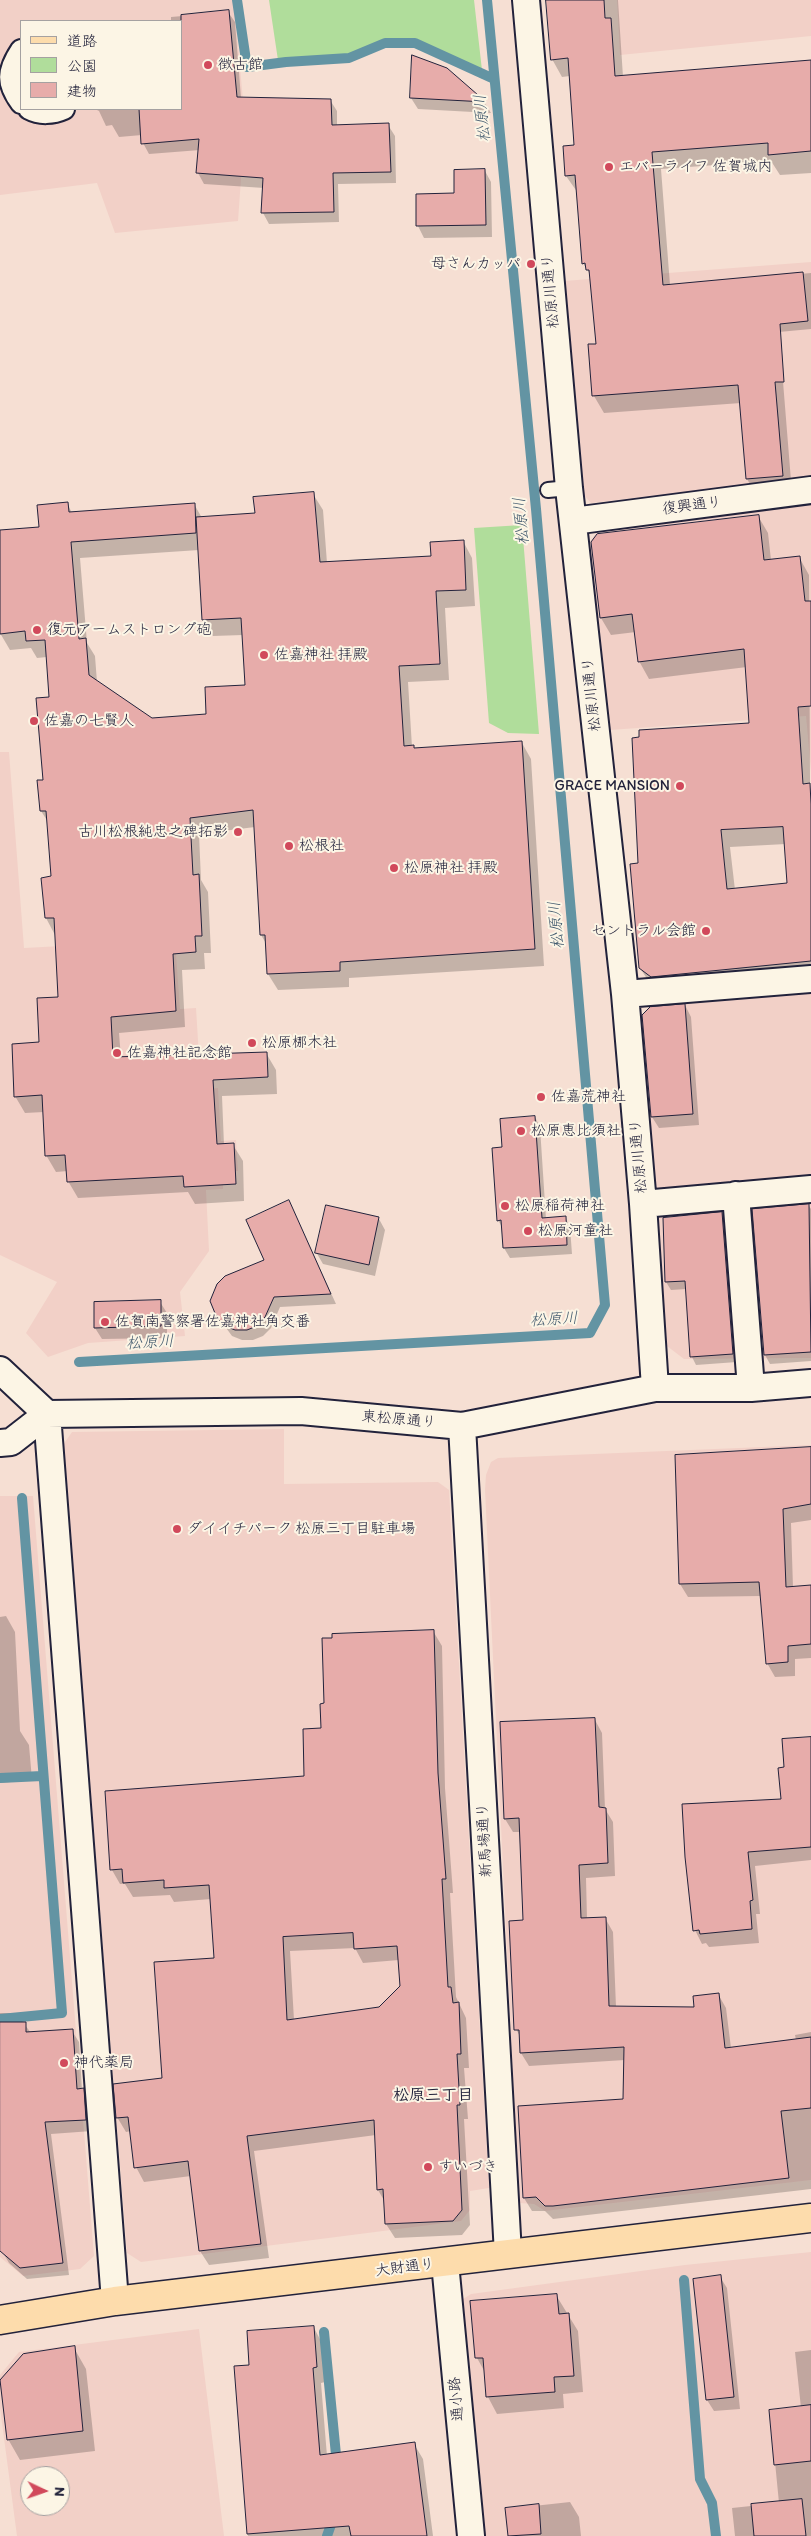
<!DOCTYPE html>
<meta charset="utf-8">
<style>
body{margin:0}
#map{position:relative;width:811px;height:2536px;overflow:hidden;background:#f6dfd3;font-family:Itim,"Klee One",sans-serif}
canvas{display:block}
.legend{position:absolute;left:20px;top:20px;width:162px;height:90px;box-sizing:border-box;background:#fcf5e5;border:1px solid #a5a1a1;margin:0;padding:6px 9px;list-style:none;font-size:15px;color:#22223b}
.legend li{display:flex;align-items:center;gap:10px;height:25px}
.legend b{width:25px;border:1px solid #a5a1a1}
.north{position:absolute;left:20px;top:2466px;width:50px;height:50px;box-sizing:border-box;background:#fcf5e5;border:1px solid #a5a1a1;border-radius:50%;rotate:93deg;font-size:14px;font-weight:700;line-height:20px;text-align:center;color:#22223b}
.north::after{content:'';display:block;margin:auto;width:18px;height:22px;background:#d1495b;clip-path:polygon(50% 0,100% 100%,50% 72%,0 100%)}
</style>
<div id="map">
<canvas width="811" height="2536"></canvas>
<ul class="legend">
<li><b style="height:6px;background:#fddcac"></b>道路</li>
<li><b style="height:14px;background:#b0dd9b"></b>公園</li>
<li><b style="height:14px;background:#e7acaa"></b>建物</li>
</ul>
<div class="north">N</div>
</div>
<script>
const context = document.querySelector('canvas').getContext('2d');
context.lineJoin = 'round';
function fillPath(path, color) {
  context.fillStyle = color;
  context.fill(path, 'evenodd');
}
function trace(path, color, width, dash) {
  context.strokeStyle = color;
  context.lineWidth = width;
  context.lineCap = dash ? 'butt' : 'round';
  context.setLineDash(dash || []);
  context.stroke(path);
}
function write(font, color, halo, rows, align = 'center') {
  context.font = font + ' Itim,"Klee One",sans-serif';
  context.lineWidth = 4;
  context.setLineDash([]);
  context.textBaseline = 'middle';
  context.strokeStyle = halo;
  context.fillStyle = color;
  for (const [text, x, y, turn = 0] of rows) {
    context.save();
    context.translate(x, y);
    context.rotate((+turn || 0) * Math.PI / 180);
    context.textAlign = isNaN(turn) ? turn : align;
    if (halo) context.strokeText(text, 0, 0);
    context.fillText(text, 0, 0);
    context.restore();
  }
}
fillPath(new Path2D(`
 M0 0H234L245 123 238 221 115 233 97 183 0 195ZM21 21H181V109H21Z
 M617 0H811V36L620 55Z
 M811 262V477L591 503 582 493 564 281Z
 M811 504V772L806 716 610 730 587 547 596 533Z
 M0 752H9L24 948 175 940 180 1009 196 1008 201 1089 218 1088 221 1141 236 1140 238 1171H223V1189L206 1190 209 1251 180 1292 185 1336 88 1343 48 1357 26 1333 57 1282 0 1255Z
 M811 993V1358L684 1359 667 1346 641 1018 651 1007Z
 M284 1429V1484L438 1482 449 1490 489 2188 470 2191V2210L461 2221 141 2262 127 2253 63 1445 72 1432Z
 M811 1445V2180L545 2211 534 2204 519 2203 485 1490 486 1475 491 1462 498 1458Z
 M0 1496H33L94 2256 80 2269 23 2276 0 2257Z
 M811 2252V2536H481L460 2301 471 2294 685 2265Z
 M199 2329 224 2536H17L0 2408V2375L19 2352ZM30 2476H60V2506H30Z`), '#f2d0c7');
fillPath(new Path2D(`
 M269 0H474L483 79 418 47 385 45 355 60 279 67Z
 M522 525 539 734 508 733 489 723 474 528Z`), '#b0dd9b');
fillPath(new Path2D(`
 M548 0H618L623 77 811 62V173L780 175 771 161 661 169 670 285 811 273V329L779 332 792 493 757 496 747 479 741 403 604 413 594 396 590 345H598L591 276 583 263 578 193 566 176 575 146 570 76 562 77 552 59Z
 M228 12 235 22 241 98 330 100 337 111V126L388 125 395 136 396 183 338 184 339 222 269 224 263 213 264 188 204 184 198 173 200 150 149 154 143 143 142 135 119 137 112 125 106 126 99 111 95 109H181V21H156L171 20V17Z
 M446 69 485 103 491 113 418 109 411 98Z
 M485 171 491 182 492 237 424 238 418 226V195H455Z
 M313 494 323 510 327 563 432 557 463 541 472 558 475 606 445 608 449 680 408 682 412 747 415 749 522 743 531 759 544 966 349 978V987L278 990 268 974 267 945 261 935 255 827 199 834 201 880 208 892 211 953H204L205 969 182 970 185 1027 119 1033 121 1058 266 1053 276 1070 277 1094 222 1096 224 1145H233L243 1161 244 1201 195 1204 188 1192 78 1198 68 1181V1171L56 1172 46 1155 44 1112 25 1113 15 1096 59 998 55 935 46 918 42 879 53 878 48 822 41 811 51 698 47 657 37 658 31 648 10 650 0 633V531L40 528 67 503 72 513 194 504 202 518 256 515ZM199 550 203 620 213 636 243 635 246 686 208 715 152 719 97 682 95 656 87 643 80 558Z
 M758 516 768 533 771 560 799 557 809 575 811 979 651 985 640 968 639 864 750 724 747 667 649 679 639 661 636 632 611 635 601 618ZM786 844 788 884 735 890 730 847Z
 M685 1005 691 1017 699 1125 659 1128 652 1117Z
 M535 1117 540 1127 546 1219 565 1217 570 1227 572 1254 510 1258 504 1248 503 1229 498 1220 503 1148Z
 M809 1206 811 1209V1361L770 1364 765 1355Z
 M294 1212 336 1304 280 1307 271 1328 263 1336 253 1340H242L232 1336 218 1317 265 1261Z
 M722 1213 726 1221 737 1362 696 1365 692 1357 686 1289 671 1290 666 1282Z
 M379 1219 385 1230 375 1276 323 1264 316 1252Z
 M160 1302 167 1313V1338L102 1339 95 1328Z
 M811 1448V1520L791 1523 793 1588 811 1586V1658L795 1659V1676L775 1677 767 1663 761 1596 688 1597 680 1584Z
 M6 1616 15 1632 20 1731 29 1745 32 1780 0 1783V1617Z
 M433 1631 442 1646 445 1788 453 1893H450L456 1997 466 2018 469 2068H464L468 2119H464L470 2225 462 2235 395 2238 386 2224 385 2202 378 2190 376 2135 254 2151 269 2258 209 2265 200 2251 191 2176 144 2182 136 2167 131 2131 126 2132 117 2117 164 2079 215 1959 211 1899 174 1902 170 1895 133 1897 125 1884H120L112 1870 306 1778 322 1729 325 1705ZM355 1948 363 1963 399 1960 401 1987 380 2008 294 2020 290 1951Z
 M595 1720 602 1733 605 1809 613 1822 615 1876 586 1878 587 1919 605 1918 613 1932 616 2007 696 2008 718 1994 726 2008 731 2048 796 2040 795 2035 811 2032V2189L553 2219 545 2211H532L524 2198 624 2101 625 2060 529 2066 521 2053V2038L516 2029 525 1921 521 1832H513L505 1819Z
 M811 1738V1860L755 1866 760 1914H756L759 1943 709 1947 706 1943 702 1944 695 1930 782 1800 786 1768Z
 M0 2013H16L31 2033 72 2031 79 2042 82 2090 90 2101 92 2131 51 2134 69 2275 27 2279 9 2263 2 2251Z
 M720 2277 727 2288 740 2409 714 2411 707 2400Z
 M556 2295 578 2331 583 2392 563 2394 564 2408 497 2414 488 2397 486 2374 477 2358Z
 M314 2328 322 2343 325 2382 321 2383 327 2456 414 2444 423 2459 433 2536H248L236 2368 251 2366Z
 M74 2348 86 2369 95 2451 20 2460 8 2439Z
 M811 2350V2536H735L732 2508 779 2503 770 2411 801 2408 795 2352Z
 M570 2502 579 2517 581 2536H509L506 2509Z`), '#0003');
trace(new Path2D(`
 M237 0 247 67 286 62 349 58 385 43H415L494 79
 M79 1362 590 1333 605 1305 536 509 487 0
 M0 1778 42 1776
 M0 2019 62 2013 22 1498
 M684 2280 700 2479 712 2503 716 2536
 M324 2332 337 2465
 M327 2536 334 2516`), '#6394a3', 10);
const building = new Path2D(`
 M546 0H604L605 18H611L615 76 811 60V151L768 155V143L652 152 663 285 803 272 808 321 780 324 784 382H775L783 476 746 479 738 385 592 396 588 344H596L589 270H586L585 263 582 264 575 175 565 176 563 146 574 145 568 58 551 60Z
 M229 10 237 97 331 99 332 125 389 123 391 172 333 173 334 212 261 213 263 178 196 173 199 139 141 144 139 109H181V15Z
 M412 55 447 68 486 102 410 98Z
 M485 169 486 225 416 226V194L454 193V170Z
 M314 492 320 562 431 556 430 542 464 540 466 590 436 591 440 664 399 666 404 746 414 745V748L522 741 535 949 340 962V971L267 974 265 935H260L253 810 190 818 193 875 199 874 202 936H195L196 952 173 954 176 1011 111 1017 113 1057 267 1052 268 1077 213 1080 217 1144 234 1143 236 1184 184 1187 183 1176 67 1182 65 1155 45 1156 42 1095 14 1097 12 1044 39 1042 37 998 58 997 54 918H45L41 878 51 876 46 811H40L37 780H43L36 698 49 697 45 640 26 641 25 631 0 634V530L39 527 37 505 68 502 69 512 195 503 196 533 71 542 79 639 86 638 89 675 152 718 206 714 205 687 245 685 241 618 202 620 196 517 255 513 253 497Z
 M759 515 764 560 800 556 805 601H811V706L798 707 803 784 810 783 811 804V961L651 977 639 968 630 864 638 863 632 738 639 737V730L749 723 744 649 638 662 632 614 600 618 591 542 597 534ZM783 827 787 883 727 889 721 830Z
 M685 1004 693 1114 651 1117 642 1015 650 1007Z
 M535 1116 542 1218 566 1216 567 1245 503 1248 501 1220 497 1221 492 1148 502 1147 500 1119Z
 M289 1200 331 1294 274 1297 265 1317 257 1326 247 1330H235L225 1326 217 1318 210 1301 217 1284 225 1276 264 1260 246 1220Z
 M809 1204 811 1352 764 1355 752 1209Z
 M326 1205 379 1217 369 1265 315 1253Z
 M722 1212 733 1354 690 1357 685 1281 665 1282 663 1218Z
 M161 1300V1326L94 1328V1302Z
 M811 1447V1504L783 1509 786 1587 811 1585V1644L788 1646V1662L766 1664 759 1582 679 1584 675 1455Z
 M434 1630 438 1773 446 1879H442L448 1987H451L453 2003 459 2002 461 2054H457L460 2105H457L462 2210 453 2221 385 2224 383 2189 377 2190 374 2120 247 2136 261 2244 199 2251 188 2161 134 2168 128 2117 116 2118 113 2084 162 2078 154 1962 214 1958 209 1885 164 1888V1880L123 1883 122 1869 110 1870 105 1791 304 1776 303 1729 321 1728 320 1704 324 1703 322 1638H332V1634ZM353 1933 354 1949 397 1946 400 1986 379 2007 287 2020 283 1937Z
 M595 1718 599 1807 606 1808 608 1863 579 1865 581 1918 606 1917 609 2006 694 2007 693 1996 719 1993 725 2048 811 2037V2108L781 2111 789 2178 553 2206H545L536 2197 523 2198 518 2106 623 2099 624 2047 520 2053 519 2030H514L509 1921 523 1920 519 1818 504 1819 500 1722Z
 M811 1737V1847L748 1852 753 1900 750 1901 752 1929 700 1934 699 1930 693 1931 685 1857 682 1804 781 1799 778 1768 784 1767 782 1739Z
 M0 2022H26V2032L73 2029 77 2089 84 2088 86 2120 45 2122 63 2263 20 2268 0 2251Z
 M721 2275 734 2397 706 2400 693 2279Z
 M557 2294 559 2314 569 2313 574 2376 554 2377 555 2392 486 2397 483 2358H475L470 2301Z
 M314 2326 317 2367 313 2368 320 2455 415 2442 427 2536H351L349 2526 247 2534 234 2366 249 2365 247 2331Z
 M75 2346 83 2431 7 2440 0 2380 23 2354Z
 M811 2405V2461L774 2465 769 2410Z
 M802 2499 806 2536H754L751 2504Z
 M539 2504 541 2534 508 2536 505 2508Z`);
fillPath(building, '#e7acaa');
trace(building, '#22223b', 1);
const service = new Path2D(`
 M548 490 569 488`);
const pedestrian = new Path2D(`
 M21 50C7 71 6 83 21 103
 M29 109C40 115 53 114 64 109`);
const minor = new Path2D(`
 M526 0 569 488 625 994 643 1204 655 1388
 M573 521 811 490
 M625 994 811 979
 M736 1195 751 1388
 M643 1204 811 1189
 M0 1370 47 1414 301 1411 462 1426 655 1388H751L811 1383
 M47 1414 115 2301
 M462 1426 508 2254
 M0 1443 11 1442 47 1414
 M445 2263 471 2536`);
const primary = new Path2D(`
 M0 2320 115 2301 811 2218`);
trace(service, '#22223b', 18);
trace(pedestrian, '#22223b', 24);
trace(minor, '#22223b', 30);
trace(primary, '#22223b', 31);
trace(service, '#fcf5e5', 14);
trace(pedestrian, '#fcf5e5', 20);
trace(minor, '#fcf5e5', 26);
trace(primary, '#fddcac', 28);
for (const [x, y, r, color] of [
 [208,65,5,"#d1495b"],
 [609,167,5,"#d1495b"],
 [531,264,5,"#d1495b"],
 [37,630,5,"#d1495b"],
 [264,655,5,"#d1495b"],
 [34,721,5,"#d1495b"],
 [680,786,5,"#d1495b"],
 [238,832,5,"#d1495b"],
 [289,846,5,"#d1495b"],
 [394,868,5,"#d1495b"],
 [706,931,5,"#d1495b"],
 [252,1043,5,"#d1495b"],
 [117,1053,5,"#d1495b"],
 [541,1097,5,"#d1495b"],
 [521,1131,5,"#d1495b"],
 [505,1206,5,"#d1495b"],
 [528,1231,5,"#d1495b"],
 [105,1322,5,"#d1495b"],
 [177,1529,5,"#d1495b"],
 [64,2063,5,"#d1495b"],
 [428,2167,5,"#d1495b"]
]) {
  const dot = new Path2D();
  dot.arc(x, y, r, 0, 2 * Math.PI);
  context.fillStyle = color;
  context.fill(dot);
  trace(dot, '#fcf5e5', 2);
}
write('15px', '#22223b', '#fcf5e5', [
 ["徴古館",218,65],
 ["エバーライフ 佐賀城内",619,167],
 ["母さんカッパ",521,264,"right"],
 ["復元アームストロング砲",47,630],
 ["佐嘉神社 拝殿",274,655],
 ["佐嘉の七賢人",44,721],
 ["GRACE MANSION",670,786,"right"],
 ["古川松根純忠之碑拓影",228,832,"right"],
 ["松根社",299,846],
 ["松原神社 拝殿",404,868],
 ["セントラル会館",696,931,"right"],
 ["松原梛木社",262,1043],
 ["佐嘉神社記念館",127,1053],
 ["佐嘉荒神社",551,1097],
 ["松原恵比須社",531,1131],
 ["松原稲荷神社",515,1206],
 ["松原河童社",538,1231],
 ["佐賀南警察署佐嘉神社角交番",115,1322],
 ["ダイイチパーク 松原三丁目駐車場",187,1529],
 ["神代薬局",74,2063],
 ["すいづき",438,2167]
], 'left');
write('15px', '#22223b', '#fcf5e5', [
 ["松原川通り",551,291,-95],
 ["復興通り",692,506,-7],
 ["松原川通り",592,694,-96],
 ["松原川通り",639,1156,-95],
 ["東松原通り",399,1420,5],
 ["新馬場通り",485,1840,-93],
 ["大財通り",405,2268,-7],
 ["通小路",457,2399,-95]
]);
write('italic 16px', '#435b6f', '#fcf5e5', [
 ["松原川",483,118,-96],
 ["松原川",522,521,-95],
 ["松原川",557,925,-95],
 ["松原川",554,1320,-3],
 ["松原川",150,1343,-3]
]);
write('bold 16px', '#22223b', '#fcf5e5', [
 ["松原三丁目",433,2096]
]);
</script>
